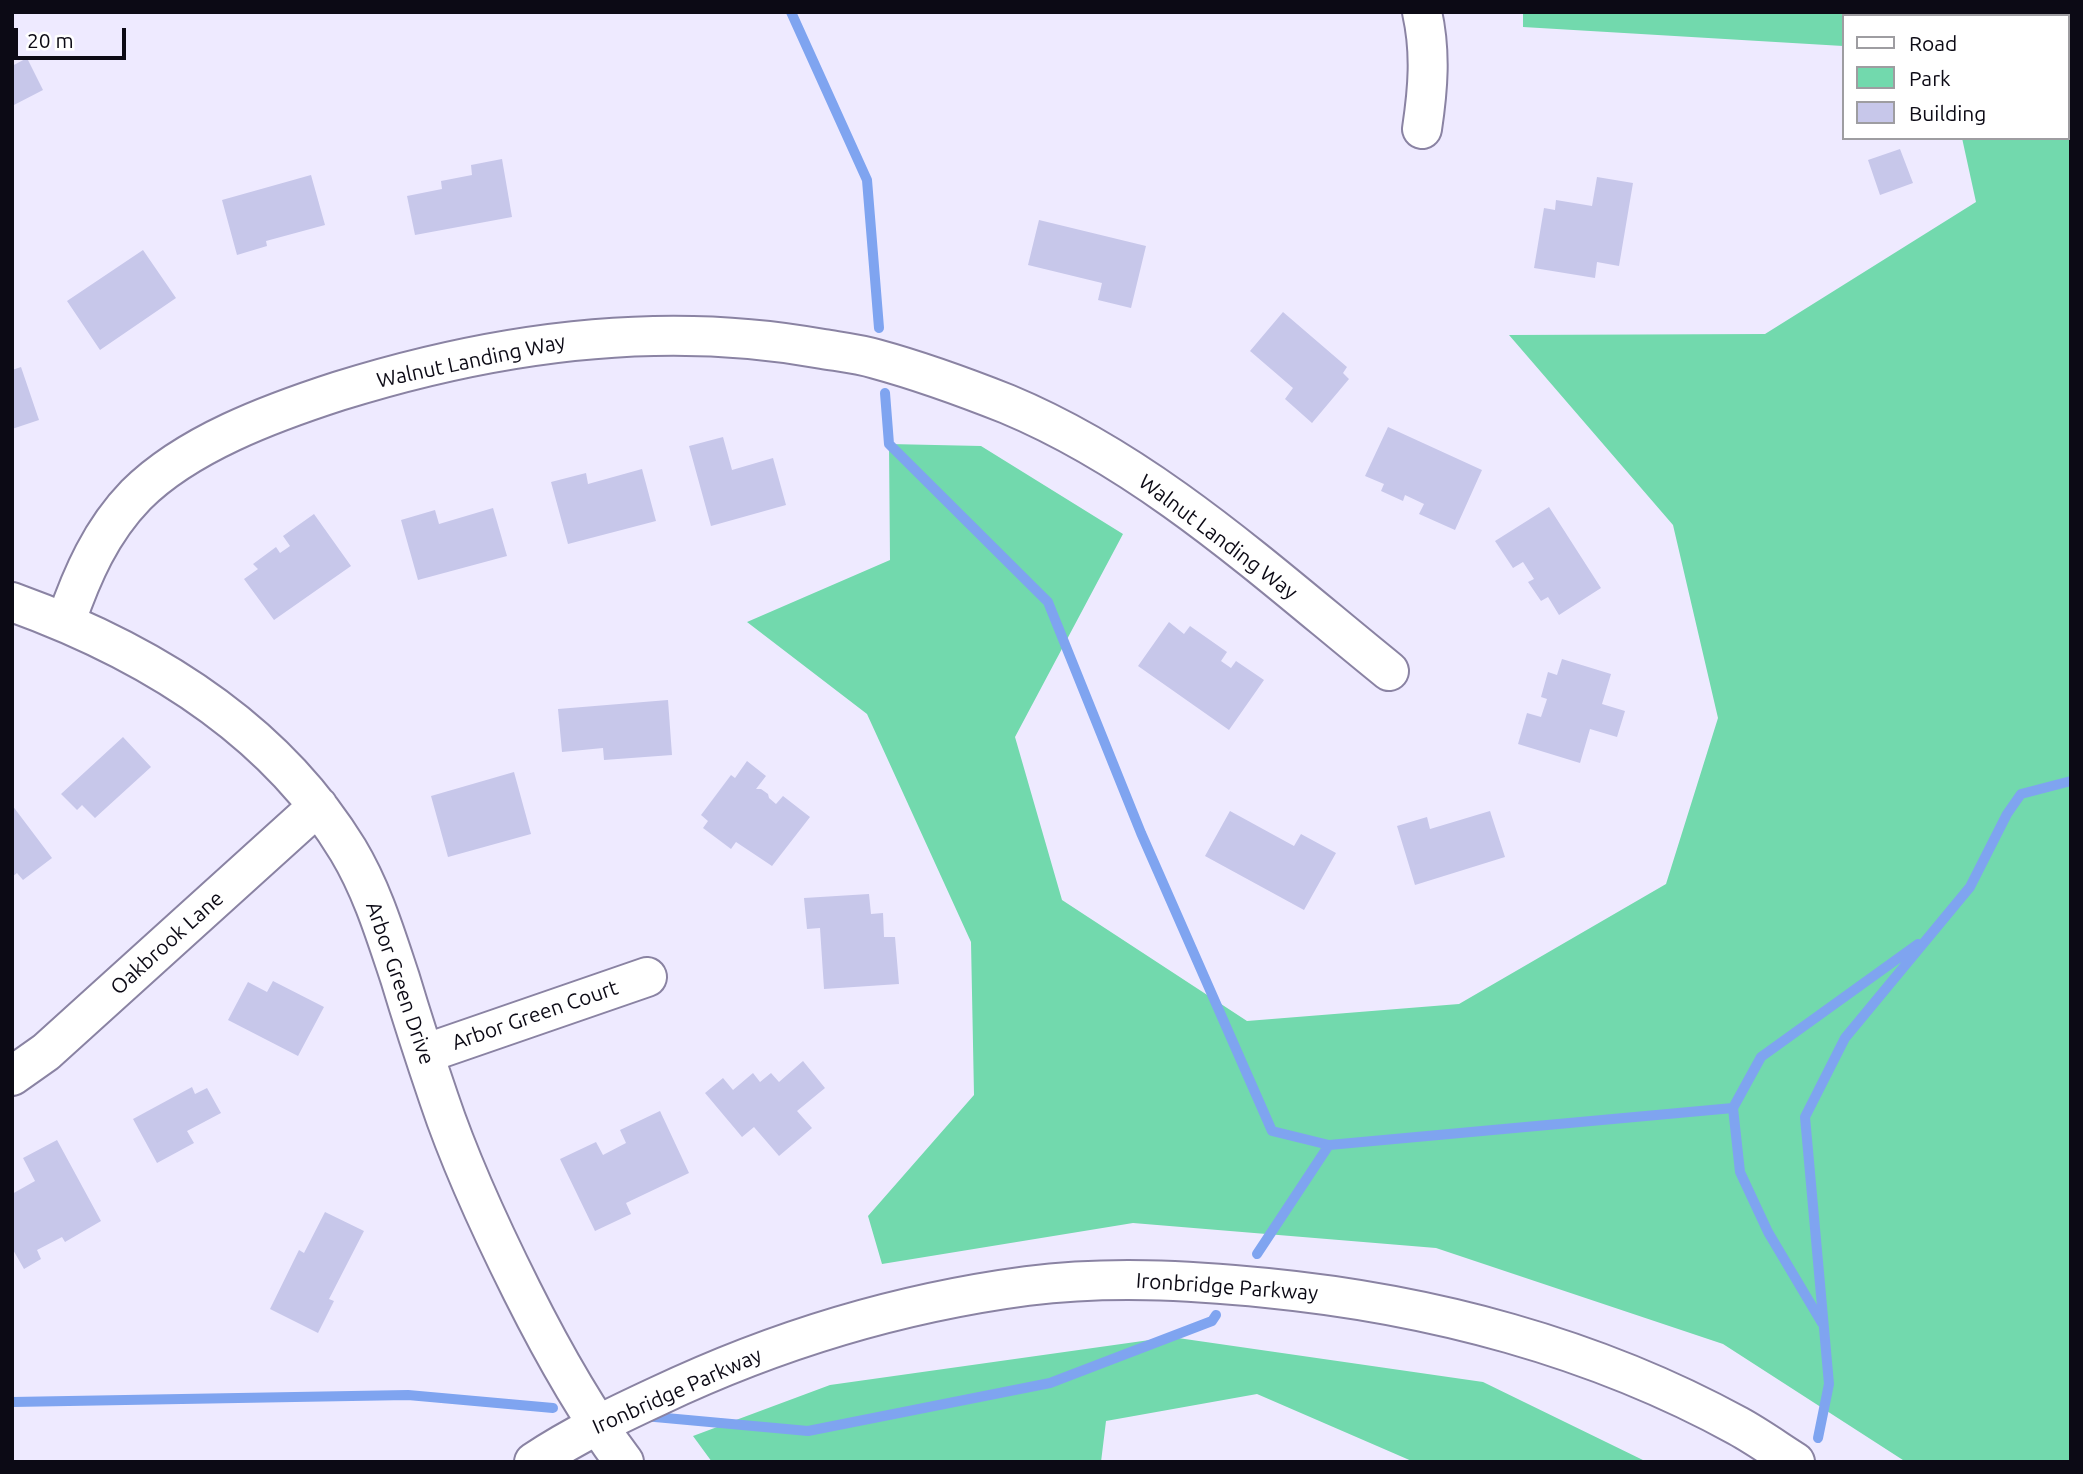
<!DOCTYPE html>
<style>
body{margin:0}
#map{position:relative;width:2083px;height:1474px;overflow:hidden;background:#eeeaff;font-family:Ubuntu,sans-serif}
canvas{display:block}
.frame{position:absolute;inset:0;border:14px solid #0c0a15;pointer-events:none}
.legend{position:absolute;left:1842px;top:14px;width:228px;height:126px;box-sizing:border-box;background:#fff;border:2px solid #9e9da1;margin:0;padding:9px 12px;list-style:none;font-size:21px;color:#0c0a15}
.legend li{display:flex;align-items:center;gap:14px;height:35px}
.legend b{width:35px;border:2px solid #9e9da1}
.scale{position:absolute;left:14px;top:28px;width:112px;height:32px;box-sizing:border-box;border:4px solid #0c0a15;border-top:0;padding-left:9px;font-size:21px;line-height:24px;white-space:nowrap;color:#0c0a15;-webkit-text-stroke:5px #fff;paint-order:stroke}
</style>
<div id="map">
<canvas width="2083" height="1474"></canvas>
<div class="frame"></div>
<ul class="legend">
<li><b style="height:9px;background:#fff"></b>Road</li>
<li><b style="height:19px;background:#72d9ad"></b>Park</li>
<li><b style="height:19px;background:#c7c7ea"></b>Building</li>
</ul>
<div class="scale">20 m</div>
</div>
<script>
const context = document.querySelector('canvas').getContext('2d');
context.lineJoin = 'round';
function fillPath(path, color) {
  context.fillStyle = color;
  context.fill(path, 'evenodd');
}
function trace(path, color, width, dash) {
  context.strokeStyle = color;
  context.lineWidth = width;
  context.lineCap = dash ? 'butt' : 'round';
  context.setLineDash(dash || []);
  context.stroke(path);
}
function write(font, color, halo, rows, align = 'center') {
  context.font = font + ' Ubuntu,sans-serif';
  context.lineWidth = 7;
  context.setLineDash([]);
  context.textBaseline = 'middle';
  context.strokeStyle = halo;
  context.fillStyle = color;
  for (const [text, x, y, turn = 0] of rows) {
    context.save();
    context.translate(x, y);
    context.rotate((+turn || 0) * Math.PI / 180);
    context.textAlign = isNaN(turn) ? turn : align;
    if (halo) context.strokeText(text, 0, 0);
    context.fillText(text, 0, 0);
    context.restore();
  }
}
fillPath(new Path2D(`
 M1523 12H2071V1462H1906L1723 1344 1436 1248 1133 1223 882 1264 868 1216 974 1095 971 942 867 714 747 622 890 560 889 444 981 446 1123 534 1015 737 1062 900 1247 1021 1459 1004 1666 884 1718 718 1673 525 1509 335 1765 334 1976 202 1962 138H2067V16H1843V46L1523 27Z
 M1171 1337 1483 1382 1647 1462H1414L1257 1394 1106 1421 1101 1462H712L693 1436 830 1385Z`), '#72d9ad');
trace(new Path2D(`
 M791 12 867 180 879 328
 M885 393 889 444 1048 602 1141 833 1272 1131 1329 1145
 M1257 1254 1329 1145 1733 1108
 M1822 1323 1768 1232 1740 1172 1733 1108 1761 1057 1918 944
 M12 1402 408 1395 553 1408
 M644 1416 808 1431 1050 1383 1212 1321 1216 1315
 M1818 1438 1829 1384 1805 1117 1845 1038 1970 887 2007 814 2021 794 2071 781`), '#7fa4f0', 10);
fillPath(new Path2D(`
 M27 58 43 90 12 106V66Z
 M1900 149 1913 183 1880 195 1868 160Z
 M502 159 512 217 415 235 407 196 442 189 441 181 472 175 471 165Z
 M311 175 325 225 266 241 267 246 237 255 222 200Z
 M1597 177 1633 183 1619 266 1597 262 1595 278 1534 268 1544 208 1555 210 1556 200 1592 206Z
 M1039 220 1146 246 1131 308 1098 300 1102 283 1028 265Z
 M143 250 176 298 100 350 67 301Z
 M1283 312 1347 367 1343 373 1349 379 1312 423 1285 399 1293 388 1250 351Z
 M21 367 39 420 12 429V370Z
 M1388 427 1482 470 1455 530 1419 514 1424 504 1405 495 1403 501 1381 491 1384 484 1365 476Z
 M723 437 732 470 773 458 786 505 711 526 689 446Z
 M642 469 656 521 568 544 551 482 586 473 588 484Z
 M1549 507 1601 588 1559 615 1548 597 1541 601 1528 582 1534 579 1523 562 1513 568 1495 541Z
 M493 508 507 556 418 580 401 520 435 510 439 524Z
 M314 514 351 566 274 620 244 579 258 569 253 564 276 547 280 553 290 546 283 536Z
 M1169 622 1184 634 1190 626 1227 652 1221 661 1231 668 1236 661 1264 680 1229 730 1138 666Z
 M1562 659 1611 674 1602 704 1625 711 1617 737 1590 729 1580 763 1518 744 1527 713 1541 717 1547 699 1541 697 1548 672 1557 675Z
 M668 700 672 755 604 760 603 748 562 752 558 709Z
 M123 737 151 767 95 818 82 805 77 810 61 794Z
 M747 761 766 776 756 789H761L768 794 769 798 776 804 783 796 810 817 772 866 736 842 731 849 703 828 708 821 701 815 731 775 735 778Z
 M514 772 531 834 448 857 431 796Z
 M12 805 52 858 23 880 17 873 12 877Z
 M1230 811 1294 846 1301 834 1336 853 1304 910 1205 856Z
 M1490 811 1505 857 1415 885 1397 826 1427 817 1430 829Z
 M869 894 871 914 883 913 884 937H895L899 984 824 989 820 928 807 929 804 898Z
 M273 981 324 1007 298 1056 228 1020 248 982 267 992Z
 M803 1061 825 1088 797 1111 812 1128 779 1156 754 1127 742 1137 705 1093 723 1078 733 1090 753 1073 760 1082 771 1073 779 1082Z
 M192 1087 195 1094 207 1088 221 1113 187 1131 194 1143 157 1163 133 1119Z
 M660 1111 689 1173 626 1203 631 1214 595 1231 560 1159 596 1142 603 1155 626 1143 620 1130Z
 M57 1140 101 1221 65 1242 62 1237 37 1250 41 1259 24 1269 12 1248V1194L35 1181 23 1158Z
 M325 1212 364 1231 329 1299 334 1301 318 1333 270 1309 299 1250 304 1253Z`), '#c7c7ea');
const minor = new Path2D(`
 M1422 12C1431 52 1428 89 1422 129
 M12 602C145 650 273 727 348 850 372 890 385 933 400 978 412 1018 425 1058 439 1099 461 1165 491 1229 522 1291 552 1351 584 1409 624 1462
 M66 621C82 575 101 531 136 495 187 444 271 413 339 391 496 342 660 319 823 349 841 352 859 354 876 359 920 371 964 387 1007 404 1151 464 1269 574 1389 671
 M424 1054 647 977
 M12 1076 46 1052 318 806`);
const tertiary = new Path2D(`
 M534 1462C573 1436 615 1416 658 1396 774 1341 899 1303 1027 1286 1107 1276 1187 1280 1267 1288 1430 1304 1594 1347 1738 1426 1758 1437 1776 1450 1795 1462`);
trace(minor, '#8a83a3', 42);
trace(tertiary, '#8a83a3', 42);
trace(minor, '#fff', 38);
trace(tertiary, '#fff', 38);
write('21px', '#0c0a15', '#fff', [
 ["Walnut Landing Way",471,361,-12],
 ["Walnut Landing Way",1218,537,37],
 ["Oakbrook Lane",167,943,-42],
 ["Arbor Green Drive",400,983,71],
 ["Arbor Green Court",535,1015,-19],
 ["Ironbridge Parkway",1227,1287,4],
 ["Ironbridge Parkway",677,1391,-24]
]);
</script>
